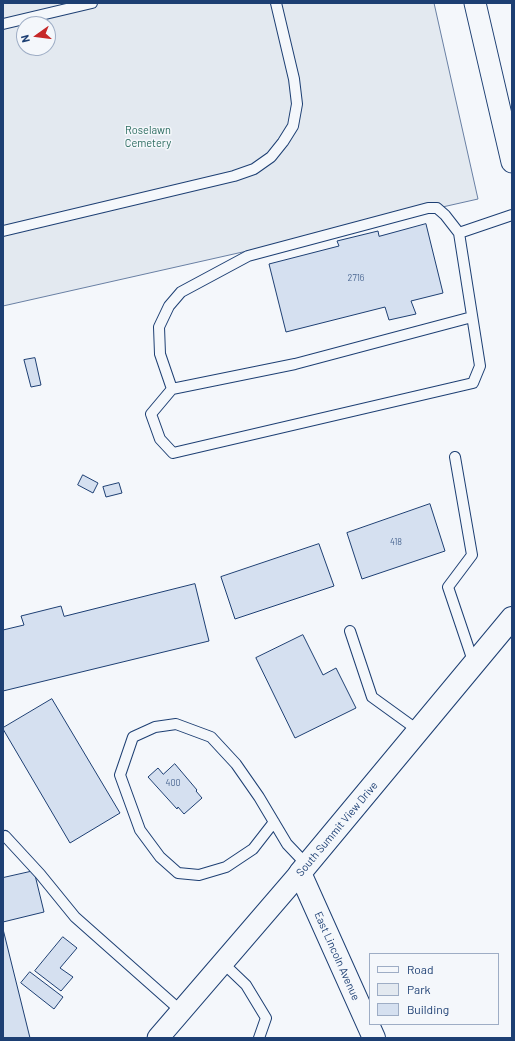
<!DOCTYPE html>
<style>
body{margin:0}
#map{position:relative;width:515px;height:1041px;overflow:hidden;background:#f4f7fb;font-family:Barlow,sans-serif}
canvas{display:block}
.frame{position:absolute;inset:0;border:4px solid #1d3f73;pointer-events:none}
.legend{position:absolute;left:369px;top:953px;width:130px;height:72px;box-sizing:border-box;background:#f4f7fb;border:1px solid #9eadc5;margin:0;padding:5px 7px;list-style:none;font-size:12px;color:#1d3f73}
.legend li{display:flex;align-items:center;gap:8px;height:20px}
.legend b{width:20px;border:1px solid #9eadc5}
.north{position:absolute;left:16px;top:16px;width:40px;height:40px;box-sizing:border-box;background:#f4f7fb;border:1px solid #9eadc5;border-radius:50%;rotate:256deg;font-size:11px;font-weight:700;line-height:16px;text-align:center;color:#1d3f73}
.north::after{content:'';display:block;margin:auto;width:14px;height:18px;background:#c62828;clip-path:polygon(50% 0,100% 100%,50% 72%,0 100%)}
</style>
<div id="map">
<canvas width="515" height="1041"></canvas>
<div class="frame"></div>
<ul class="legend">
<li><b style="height:5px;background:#f4f7fb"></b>Road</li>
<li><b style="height:11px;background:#e3e9f0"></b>Park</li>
<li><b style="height:11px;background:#d5e0f0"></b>Building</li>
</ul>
<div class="north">N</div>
</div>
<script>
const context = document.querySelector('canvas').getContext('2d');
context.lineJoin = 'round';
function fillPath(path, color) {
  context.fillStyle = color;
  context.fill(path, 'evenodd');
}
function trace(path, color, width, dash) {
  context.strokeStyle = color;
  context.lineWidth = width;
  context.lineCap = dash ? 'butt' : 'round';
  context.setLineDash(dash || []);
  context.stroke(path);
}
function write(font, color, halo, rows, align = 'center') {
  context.font = font + ' Barlow,sans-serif';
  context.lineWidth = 3;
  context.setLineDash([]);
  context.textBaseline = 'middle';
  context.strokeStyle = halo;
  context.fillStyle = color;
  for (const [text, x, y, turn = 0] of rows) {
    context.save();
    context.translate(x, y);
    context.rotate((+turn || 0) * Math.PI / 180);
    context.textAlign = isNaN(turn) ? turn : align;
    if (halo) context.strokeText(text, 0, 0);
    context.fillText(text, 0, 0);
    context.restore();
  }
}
const green = new Path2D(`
 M3 3H434L478 199 3 306ZM24 24H48V48H24Z`);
fillPath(green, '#e3e9f0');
trace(green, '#687fa3', 1);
const building = new Path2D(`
 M426 224 443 293 411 301 416 314 389 320 385 307 286 332 269 264 339 246 337 241 378 231 379 236Z
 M35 358 41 385 31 387 24 360Z
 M83 475 98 483 93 493 78 485Z
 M119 483 122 493 106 497 103 487Z
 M430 504 445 551 362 579 347 533Z
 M319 544 334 586 235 619 221 577Z
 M195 584 209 641 3 691V630L24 625 21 616 61 606 64 616Z
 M303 635 323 675 336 668 356 708 295 738 256 658Z
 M52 699 120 813 70 843 3 729V728Z
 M175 764 197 790 196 791 202 798 184 814 178 807 177 809 148 777 158 768 163 774Z
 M34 871 44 912 3 922V878Z
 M3 929 30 1038H3Z
 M63 937 77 948 60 968 73 977 61 991 35 971Z
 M30 972 63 997 54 1009 21 983Z`);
fillPath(building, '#d5e0f0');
trace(building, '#1d3f73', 1);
const service = new Path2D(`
 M3 24 92 3
 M3 231 234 176 254 169 271 157 283 142 293 126 297 104 294 79 276 3
 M472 317 295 364 172 389 151 414 160 439 173 453 473 383 480 366 459 233 512 215
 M172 389 160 354 159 327 169 306 181 292 248 256 428 208H437L445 215 459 233
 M455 457 472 555 448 587 474 664
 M350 631 372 697 419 731
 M274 822 253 849 226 867 199 875 178 873 160 857 140 830 120 775 133 737 155 727 176 724 211 737 236 764 259 797 287 844 307 865
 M3 837 5 836 40 874 75 917 181 1011
 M223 963 246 985 266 1018 259 1038`);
const minor = new Path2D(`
 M475 3 512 162
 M158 1038 300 873`);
const tertiary = new Path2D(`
 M374 1038 300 873 512 618`);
trace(service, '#1d3f73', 12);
trace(minor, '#1d3f73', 23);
trace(tertiary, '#1d3f73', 24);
trace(service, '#f4f7fb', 10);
trace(minor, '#f4f7fb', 21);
trace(tertiary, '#f4f7fb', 22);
write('9px', '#4b6792', null, [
 ["2716",356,278],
 ["418",396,542],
 ["400",173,783]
]);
write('11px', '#2c6c60', '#f4f7fb', [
 ["Roselawn",148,130],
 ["Cemetery",148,143]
]);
write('11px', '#1d3f73', '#f4f7fb', [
 ["South Summit View Drive",337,829,-50],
 ["East Lincoln Avenue",337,956,66]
]);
</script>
